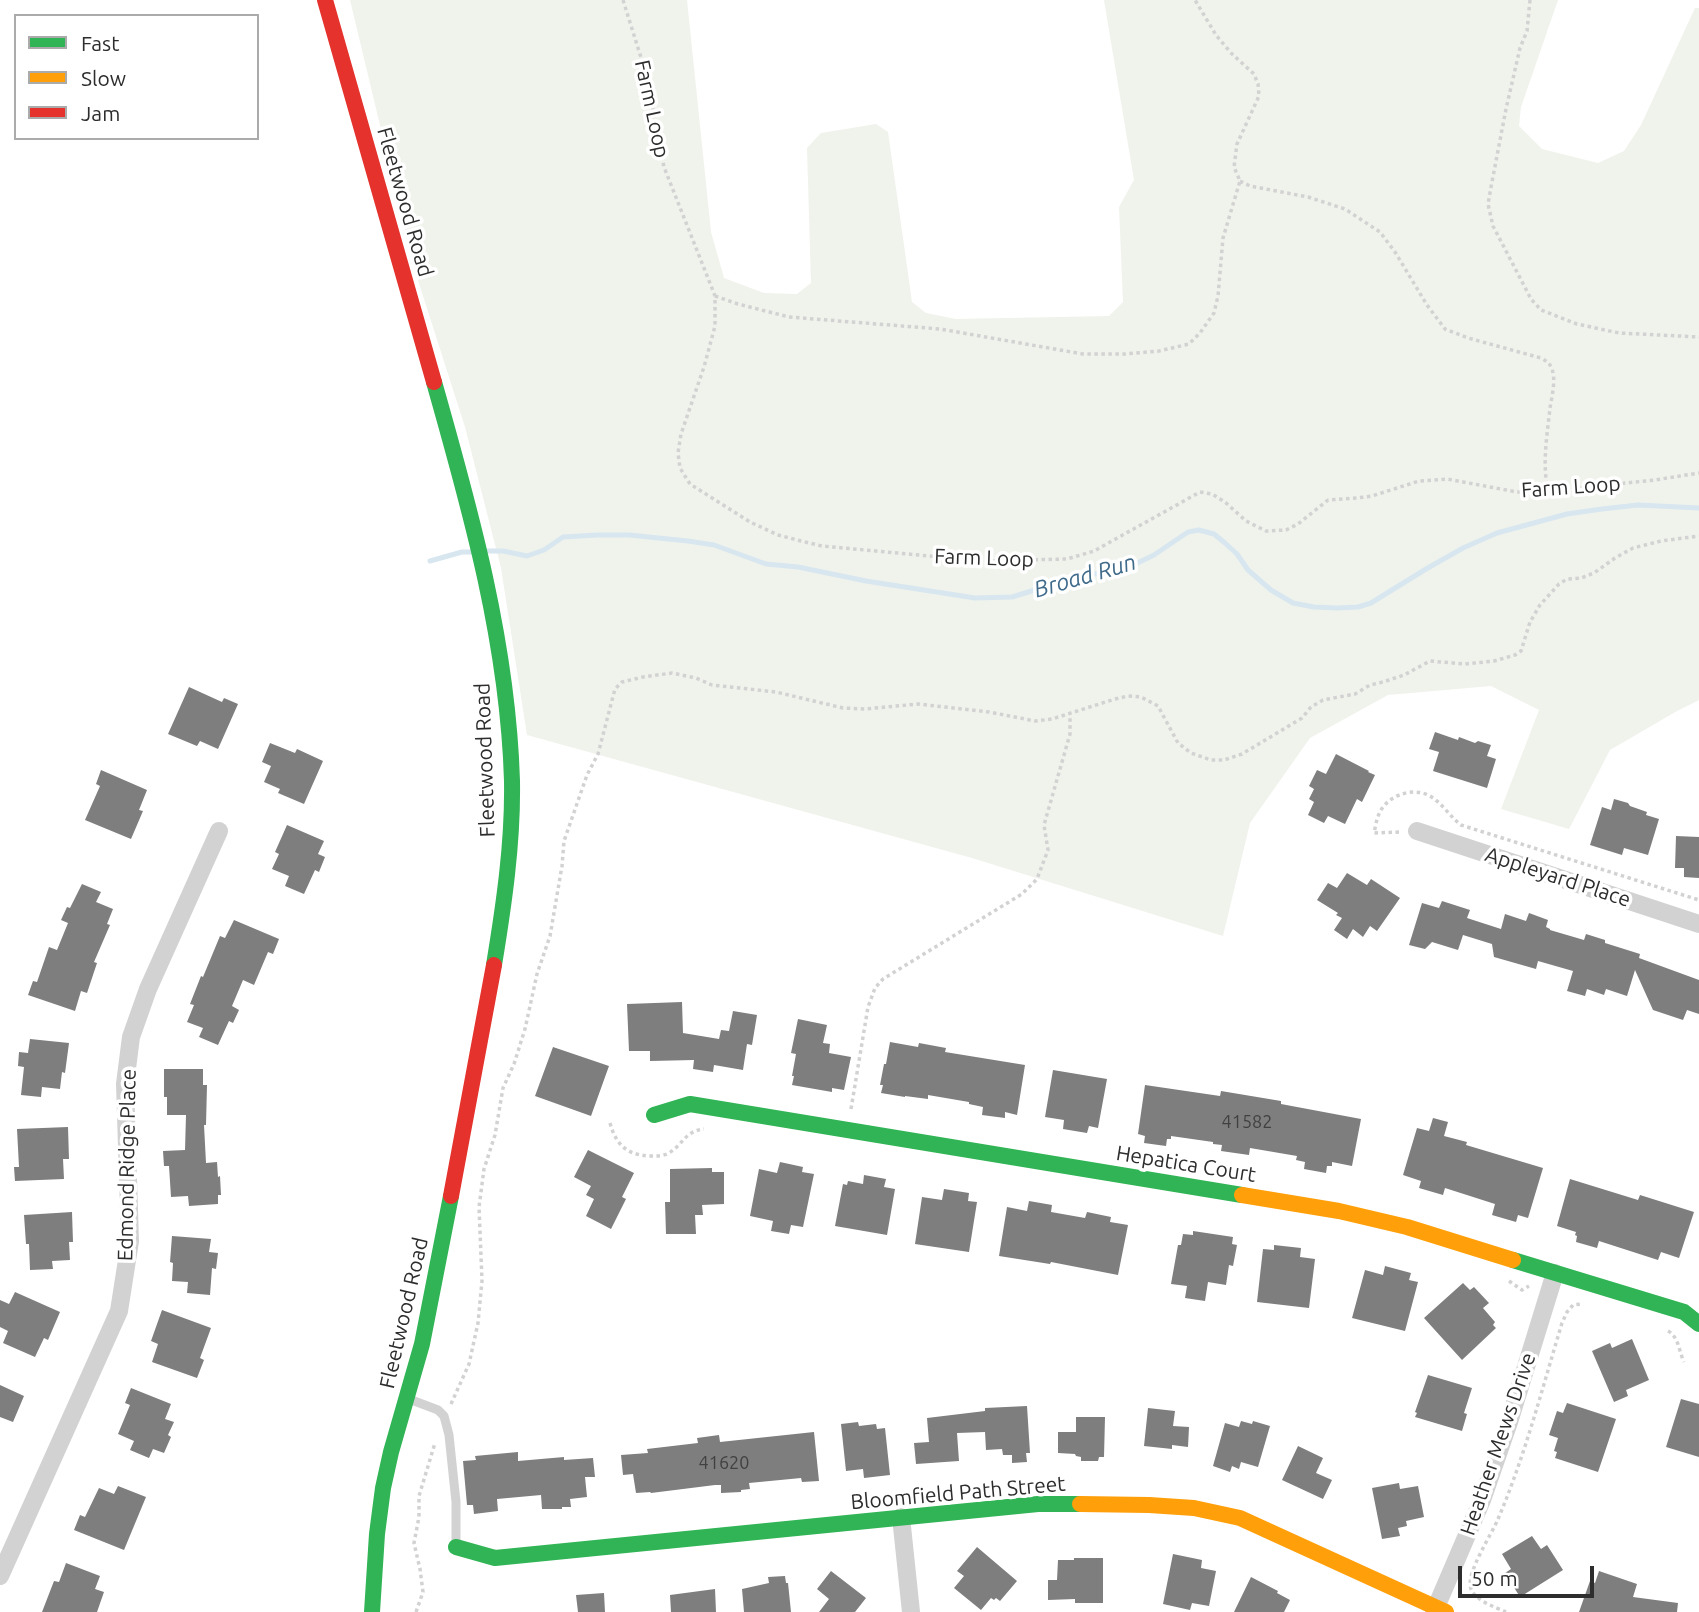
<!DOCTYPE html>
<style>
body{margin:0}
#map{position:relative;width:1699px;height:1612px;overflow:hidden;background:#fff;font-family:Ubuntu,sans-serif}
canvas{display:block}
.legend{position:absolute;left:14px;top:14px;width:245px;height:126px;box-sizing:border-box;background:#fff;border:2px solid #ababab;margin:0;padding:9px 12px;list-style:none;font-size:21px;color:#2d2d2d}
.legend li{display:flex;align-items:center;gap:14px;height:35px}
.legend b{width:35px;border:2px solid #ababab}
.scale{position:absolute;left:1458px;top:1566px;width:136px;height:32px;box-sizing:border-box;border:4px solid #2d2d2d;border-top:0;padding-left:9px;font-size:21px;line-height:24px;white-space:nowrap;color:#2d2d2d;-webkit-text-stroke:5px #fff;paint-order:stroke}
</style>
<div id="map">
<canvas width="1699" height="1612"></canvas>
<ul class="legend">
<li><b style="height:9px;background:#30b455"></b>Fast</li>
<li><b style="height:9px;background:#ff9f0a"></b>Slow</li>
<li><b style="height:9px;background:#e5322d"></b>Jam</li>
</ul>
<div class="scale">50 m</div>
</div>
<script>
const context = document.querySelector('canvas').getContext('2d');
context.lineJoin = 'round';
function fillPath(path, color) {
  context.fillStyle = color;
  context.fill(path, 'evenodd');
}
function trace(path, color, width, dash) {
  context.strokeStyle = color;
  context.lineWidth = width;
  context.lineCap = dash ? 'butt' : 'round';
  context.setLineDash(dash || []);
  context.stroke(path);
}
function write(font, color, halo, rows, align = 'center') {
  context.font = font + ' Ubuntu,sans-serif';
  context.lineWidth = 7;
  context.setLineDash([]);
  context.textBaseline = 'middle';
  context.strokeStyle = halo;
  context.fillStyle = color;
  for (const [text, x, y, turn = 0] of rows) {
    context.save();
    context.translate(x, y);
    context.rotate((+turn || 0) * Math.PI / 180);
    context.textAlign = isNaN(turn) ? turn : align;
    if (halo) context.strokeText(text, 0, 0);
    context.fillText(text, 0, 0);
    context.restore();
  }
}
fillPath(new Path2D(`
 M350 0H687L711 232 724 278 764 293 797 294 811 283 807 148 821 133 876 124 888 132 912 302 926 313 956 319 1109 316 1123 302 1119 207 1134 180 1104 0H1558L1521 107 1519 126 1542 149 1598 163 1624 151 1641 125 1695 8H1699V700L1677 711 1610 750 1569 829 1501 809 1539 710 1491 686 1388 695 1310 738 1250 823 1223 936 972 858 527 735 501 568 465 427 415 271Z`), '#f0f3ec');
trace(new Path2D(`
 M488 551H503L527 556 544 550 563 537 598 535H629L688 541 714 545 766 564 798 567 866 581 975 598 1012 597 1074 578 1100 573 1112 572 1129 567 1154 555 1188 532 1199 530 1214 534 1225 543 1237 554 1248 570 1271 590 1293 603 1314 607 1337 608 1358 607 1371 603 1426 569 1463 548 1497 533 1567 514 1602 509 1638 505 1699 508
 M430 561 462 552H471`), '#d8e6f0', 5);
fillPath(new Path2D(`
 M189 687 222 702 224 698 238 704 218 749 200 741 197 746 168 734Z
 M1435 732 1458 740 1459 737 1475 743 1478 741 1491 745 1487 756 1496 759 1487 788 1433 771 1439 752 1429 749Z
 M270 743 295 753 297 749 323 761 304 804 278 793 280 789 264 782 271 766 262 762Z
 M1336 754 1369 771 1368 772 1375 775 1362 802 1357 799 1345 824 1328 816 1324 823 1308 815 1314 802 1309 799 1314 789 1309 786 1317 770 1326 774Z
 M101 770 147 790 139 810 143 811 131 839 85 820 100 786 96 784Z
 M1614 799 1628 803 1630 806 1647 812 1646 815 1659 819 1648 855 1624 848 1622 855 1590 845 1602 807 1611 810Z
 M287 825 324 841 318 854 325 857 319 872 315 870 304 894 285 886 289 876 272 869 279 854 275 852Z
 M1676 836 1699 837V878L1684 877V868H1675Z
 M1347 873 1367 885 1371 879 1400 898 1377 931 1370 926 1363 937 1353 929 1347 939 1334 930 1342 918 1336 915 1338 913 1317 900 1328 883 1337 888Z
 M82 884 101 892 96 902 113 909 107 924 110 925 94 962 97 963 87 993 81 991 75 1011 28 995 33 981 37 982 49 947 57 950 68 923 61 920 67 907 70 908Z
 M1442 901 1470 910 1467 918 1501 929 1505 914 1526 921 1529 913 1548 920 1546 927 1550 929V930L1584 940 1586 934 1605 940V943L1640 954 1639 958 1699 980V1014L1687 1010 1683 1020 1653 1010 1635 970 1627 996 1606 989 1604 995 1587 989 1585 996 1567 991 1573 971 1538 961 1536 969 1494 957 1492 944 1463 935 1458 950 1432 942 1425 949 1409 945 1422 903 1439 908Z
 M234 920 279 939 273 954 268 952 254 985 243 980 232 1006 239 1010 233 1023 229 1021 218 1045 199 1037 203 1028 187 1022 194 1005 190 1004 201 976 203 977 220 936 225 938Z
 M682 1002 683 1033 719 1039 721 1030 729 1031 733 1011 757 1015 752 1045 747 1044 743 1070 714 1065 713 1072 693 1069 694 1060 650 1061V1051H629L627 1004Z
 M798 1019 827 1025 823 1043 830 1044 829 1053 851 1057 844 1090 832 1088V1092L792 1085 794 1076H792L796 1054 791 1053Z
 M30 1039 69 1043 65 1073 62 1072 60 1089 42 1087 41 1097 21 1095 24 1067 18 1066 19 1052 28 1053Z
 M890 1042 918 1047 919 1043 946 1048 945 1052 1025 1065 1017 1115 1005 1112V1118L982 1115 983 1107 969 1104V1102L928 1095V1099L905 1096V1097L881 1093 883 1085H880L884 1064H886Z
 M553 1047 609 1066 591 1116 535 1096Z
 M164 1069H203V1085H207L206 1125H204L206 1163 217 1162 218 1177 220 1176 221 1195H218V1204L189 1206 188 1196 171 1197 169 1166H164L163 1151 185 1150 186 1115H167V1097H164Z
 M1053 1070 1107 1079 1098 1128 1089 1126 1087 1133 1063 1129 1064 1120 1045 1117Z
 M1145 1085 1220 1096 1221 1091 1281 1101V1104L1361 1119 1352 1166 1332 1162V1166H1327L1326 1173 1304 1169 1305 1162 1296 1160 1297 1156 1250 1148 1249 1155 1221 1151 1222 1145 1213 1144V1142L1171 1136V1139H1167L1166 1146 1144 1143 1145 1136 1138 1134Z
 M1433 1118 1448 1122 1444 1136 1467 1142 1466 1145 1543 1168 1528 1218 1518 1215 1516 1222 1492 1215 1495 1204 1445 1188 1443 1195 1419 1188 1421 1181 1403 1175 1417 1128 1429 1131Z
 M68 1127 69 1159H63L64 1179 15 1181 14 1167H19L17 1129Z
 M588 1150 634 1173 622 1197 626 1199 611 1229 586 1216 594 1199 586 1195 591 1186 574 1177Z
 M780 1162 803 1167 802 1172 814 1174 803 1227 791 1225 789 1234 771 1231 773 1221 750 1216 759 1169 777 1173Z
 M712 1168V1172H724V1204L702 1205 703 1215H695L696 1234H666L665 1202H670V1169Z
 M864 1175 886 1179 884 1187 895 1189 887 1235 835 1226 843 1184 847 1185 848 1181 863 1184Z
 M1570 1179 1638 1200 1640 1195 1694 1212 1679 1258 1661 1252 1658 1260 1599 1241 1597 1248 1576 1242 1577 1236 1575 1235 1576 1232 1557 1226Z
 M944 1189 969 1193 968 1201 977 1202 969 1252 915 1244 922 1197 942 1200Z
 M1029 1201 1052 1205 1051 1212 1085 1218 1087 1212 1111 1217 1110 1222 1128 1225 1118 1275 1051 1262 1050 1264 999 1256 1007 1207 1027 1211Z
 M72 1212 73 1242H69L70 1260 52 1261 53 1269 30 1270 29 1244H26L24 1215Z
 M1193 1231 1233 1237 1232 1244 1237 1245 1233 1266 1229 1265 1226 1285 1208 1282 1205 1301 1185 1298 1187 1286 1171 1284 1178 1245H1181L1183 1234 1193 1235Z
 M172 1236 211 1239 209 1252 218 1253 216 1269 212 1268 210 1295 187 1293 188 1282 172 1281 173 1263 170 1262Z
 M1274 1245 1301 1248 1300 1257 1315 1259 1309 1308 1257 1302 1263 1249 1274 1250Z
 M1385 1266 1411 1273 1409 1280 1418 1282 1405 1331 1352 1318 1365 1270 1383 1275Z
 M1463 1283 1470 1290 1474 1287 1489 1303 1483 1308 1495 1322 1493 1325 1496 1328 1462 1360 1424 1318Z
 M15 1292 60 1312 48 1340 44 1338 35 1357 3 1343 8 1331 0 1327V1300L9 1304Z
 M162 1310 211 1328 200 1358 204 1360 197 1378 152 1362 158 1344 151 1341Z
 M1632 1339 1649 1380 1626 1390 1628 1396 1614 1402 1592 1351 1610 1343 1612 1348Z
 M1428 1375 1472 1388 1464 1413 1467 1414 1462 1431 1415 1417 1417 1413 1415 1412Z
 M0 1385 24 1396 13 1422 0 1417Z
 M131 1388 171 1404 165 1419 174 1422 168 1435 171 1437 164 1453 153 1449 149 1458 130 1450 134 1441 118 1434 130 1405 125 1403Z
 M1681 1399 1699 1404V1457L1666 1447Z
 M1567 1403 1616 1419 1598 1472 1555 1458 1557 1452 1554 1451 1558 1438 1549 1435 1557 1411 1563 1413Z
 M1027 1406 1030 1453H1026L1027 1462 1012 1463V1455H1003L1002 1449 986 1450 985 1432 957 1433 959 1461 916 1464 914 1443 929 1442 927 1418 985 1411V1408Z
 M1148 1408 1175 1411 1173 1426 1189 1427 1188 1447 1172 1445V1449L1144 1446Z
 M1076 1417H1105L1104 1457H1099L1098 1461H1081V1457L1076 1456 1075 1454 1058 1453V1432H1076Z
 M1241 1421 1252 1424 1253 1421 1270 1426 1258 1467 1241 1462 1239 1469 1232 1466 1230 1472 1213 1466 1225 1423 1239 1427Z
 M858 1422 859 1426 876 1424 877 1429 885 1428 890 1475 864 1478 863 1469 846 1471 841 1424Z
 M814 1432 819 1481 802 1482 801 1478 749 1483 750 1489 741 1490V1492L721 1493V1485H715L651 1493 650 1492 636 1493 633 1474 623 1475 621 1455 648 1453 647 1449 698 1443 697 1438 719 1435 720 1442Z
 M1298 1446 1323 1458 1316 1473 1332 1480 1323 1499 1282 1480Z
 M518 1452V1461L564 1457V1460L593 1458 595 1477H585L587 1497 570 1499 571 1507H562V1509H542L541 1495 497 1499 498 1511 474 1514 473 1505H467L463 1461 476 1460 475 1456Z
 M1399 1483 1400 1489 1418 1486 1424 1517 1406 1521 1407 1526 1398 1528 1400 1536 1382 1539 1372 1488Z
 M118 1486 146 1497 124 1550 74 1530 80 1515 85 1517 99 1488 114 1494Z
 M1532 1536 1541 1549 1547 1545 1563 1570 1520 1597 1505 1573 1511 1569 1502 1554Z
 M977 1547 1017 1581 1000 1601 996 1598 994 1600 991 1598 981 1610 954 1588 964 1576 957 1571Z
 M1173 1554 1202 1560 1201 1568 1216 1571 1209 1606 1192 1603 1190 1610 1163 1604Z
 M1074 1558H1103V1603H1075V1599L1048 1600V1580H1057L1058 1560H1074Z
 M66 1563 100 1576 95 1589 104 1592 97 1612H42L54 1581 59 1582Z
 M831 1571 866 1598 855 1612H819L829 1599 817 1589Z
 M1599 1571 1637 1584 1633 1597 1678 1603 1677 1612H1579L1590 1581 1595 1583Z
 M785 1576 786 1583H788L791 1612H744L742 1589 769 1583 768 1577Z
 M1251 1577 1278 1591 1277 1593 1290 1600 1284 1612H1234Z
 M715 1589 716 1612H671L670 1595Z
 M604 1593 605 1612H578L576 1595Z`), '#7e7e7e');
trace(new Path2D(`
 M623 0 648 80 657 134 664 167 715 296V326L704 367 681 434 678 453 680 468 690 484 750 522 778 535 801 541 822 546 983 561 1067 559 1094 551 1200 492 1212 494 1225 502 1246 521 1266 531 1286 530 1298 524 1328 500 1357 498 1372 496 1419 481 1447 479 1517 492 1548 491 1655 480 1699 473
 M1530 0 1527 31 1520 48 1506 109 1491 187 1488 204 1493 226 1531 299 1541 310 1577 324 1619 333 1699 337
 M1240 181 1250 186 1308 197 1345 209 1380 232 1395 252 1427 305 1445 329 1468 338 1541 358C1546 361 1550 363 1552 369 1556 380 1552 396 1550 408 1547 436 1542 464 1548 491
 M715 296 738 304 789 317 940 329 1083 354H1125L1159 351 1189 344 1200 333 1214 313 1218 296 1223 238 1240 181 1234 167 1237 144 1259 96 1258 84 1254 74 1231 53 1216 35 1195 0
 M1399 832 1374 833C1376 824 1377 815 1383 807 1393 794 1413 788 1428 795 1442 802 1449 816 1461 825L1699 900
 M851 1109 868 1007 875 988 883 979 1022 894 1037 879 1048 850 1044 825 1070 734V713
 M610 1123C616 1145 627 1155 650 1156 656 1156 662 1156 667 1154 683 1146 684 1131 704 1129
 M1509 1281 1522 1290 1529 1286
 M1668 1331C1679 1337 1679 1352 1684 1362
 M451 1404 469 1364 478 1323 482 1281 479 1207 484 1169 495 1135 503 1088 514 1064 525 1029 537 974 550 936 562 866 564 841 587 775 598 754 615 689 622 682 643 677 672 673 696 678 712 685 776 692 843 708 865 709 918 704 989 712 1035 721 1052 719 1115 699 1128 696 1141 697 1158 706 1178 743 1191 753 1211 760H1224L1242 754 1302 718 1311 707 1323 700 1355 694 1370 685 1383 682 1404 675 1430 661 1465 664 1494 661 1515 655 1521 651 1530 622 1540 605 1559 584 1567 579 1581 578 1594 573 1615 558 1633 548 1661 541 1699 536
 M416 1612 423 1592 420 1569 414 1543 419 1517V1496L435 1443
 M1506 1612C1495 1607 1476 1601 1471 1589 1465 1574 1492 1534 1498 1519 1525 1456 1542 1389 1562 1323L1567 1312 1573 1305 1581 1304`), '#d2d2d2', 3.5, [3.5, 3.5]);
trace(new Path2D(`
 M409 1399 438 1410 444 1416 449 1435 456 1502V1547`), '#d2d2d2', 9);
trace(new Path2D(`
 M1417 831 1699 924
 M901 1517 911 1612
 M0 1576 119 1311 130 1241 125 1084 131 1037 148 989 219 831
 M1434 1612 1482 1500 1509 1422 1555 1273`), '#d2d2d2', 18);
trace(new Path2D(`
 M434 382C471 512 508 644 512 781 513 843 504 904 494 965
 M654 1115 690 1104 1242 1195
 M1513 1260 1684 1312 1699 1324
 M456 1547 495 1558 1038 1504H1080
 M372 1612 377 1534 383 1488 391 1452 422 1344 451 1196`), '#30b455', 16);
trace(new Path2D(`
 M1242 1195 1339 1211 1407 1227 1513 1260
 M1080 1504 1149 1505 1194 1508 1240 1518 1446 1612`), '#ff9f0a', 16);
trace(new Path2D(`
 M325 0 434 382
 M451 1196 494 965`), '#e5322d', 16);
write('18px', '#414141', null, [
 ["41582",1247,1122],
 ["41620",724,1463]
]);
write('21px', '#2d2d2d', '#fff', [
 ["Farm Loop",652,109,78],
 ["Fleetwood Road",405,202,74],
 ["Farm Loop",1571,487,-4],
 ["Farm Loop",984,558,2],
 ["Fleetwood Road",485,760,-92],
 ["Appleyard Place",1558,877,18],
 ["Hepatica Court",1186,1164,9],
 ["Edmond Ridge Place",127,1165,-89],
 ["Fleetwood Road",404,1313,-77],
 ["Heather Mews Drive",1498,1444,-71],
 ["Bloomfield Path Street",958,1493,-5]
]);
write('italic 23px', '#406b8b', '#fff', [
 ["Broad Run",1085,576,-16]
]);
</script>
